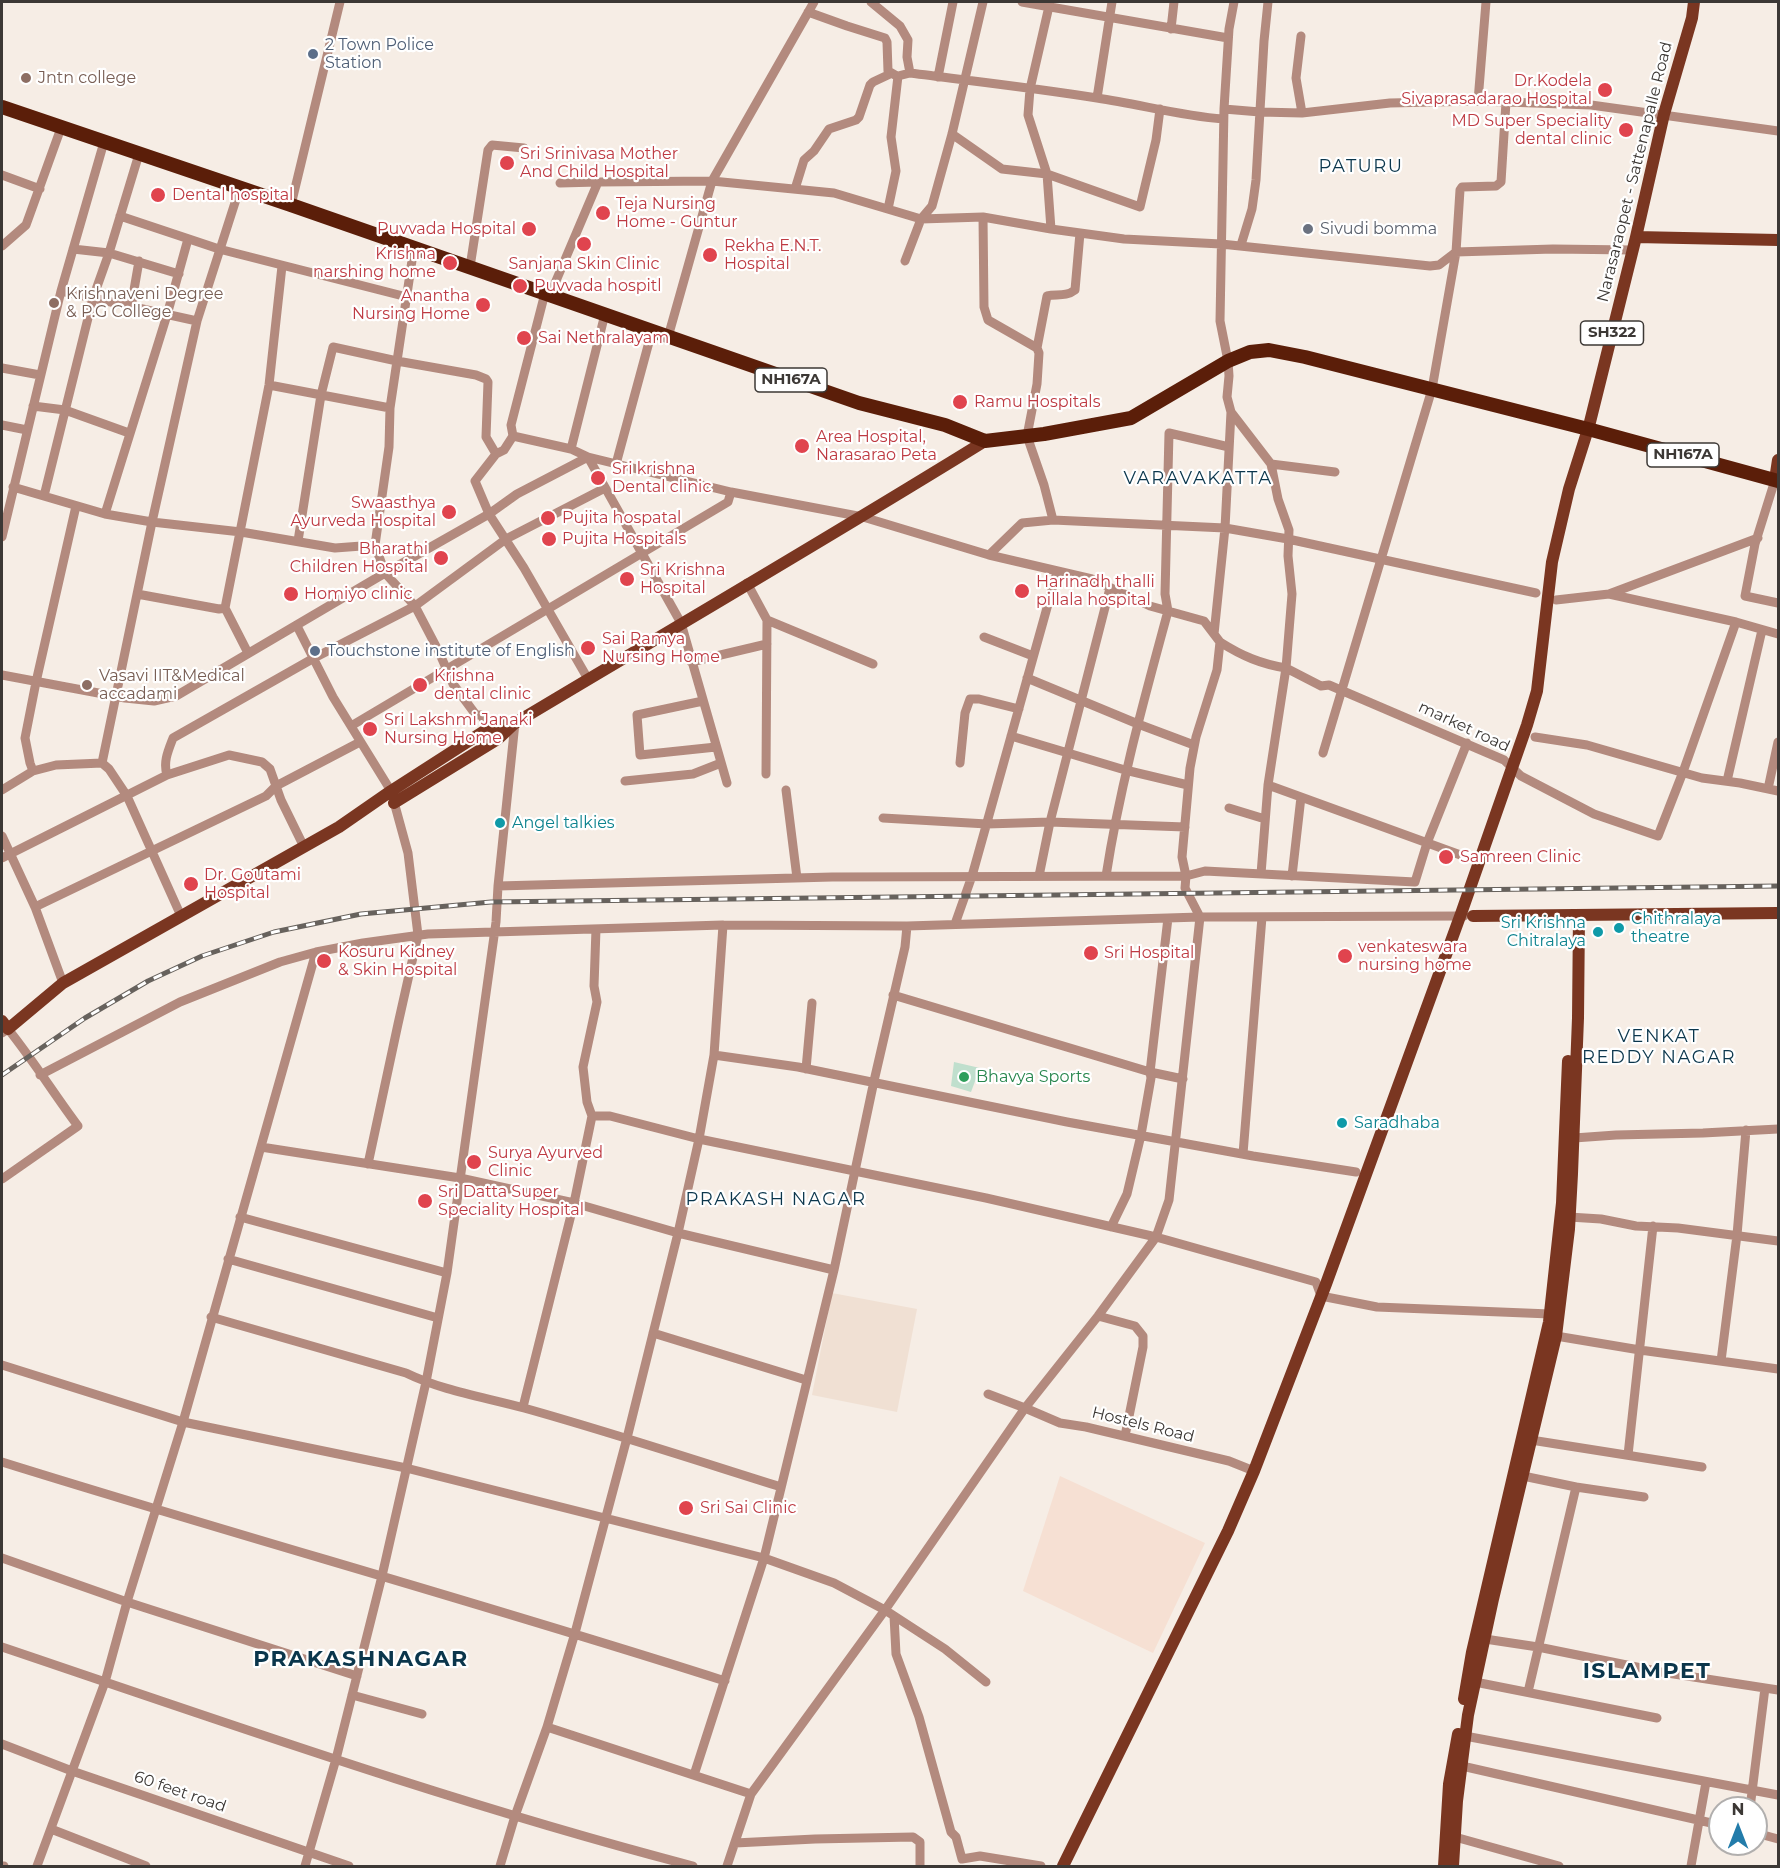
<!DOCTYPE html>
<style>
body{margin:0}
#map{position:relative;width:1780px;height:1868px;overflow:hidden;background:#f6ede5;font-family:Montserrat,sans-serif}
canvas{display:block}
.frame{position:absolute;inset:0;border:3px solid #3c3835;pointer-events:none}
.north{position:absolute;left:1708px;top:1796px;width:60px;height:60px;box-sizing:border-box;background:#fff;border:2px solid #b1afae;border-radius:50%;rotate:0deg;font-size:16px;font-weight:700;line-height:24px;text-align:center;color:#3c3835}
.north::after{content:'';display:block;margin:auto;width:21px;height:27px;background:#237caa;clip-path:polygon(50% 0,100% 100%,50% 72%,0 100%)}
</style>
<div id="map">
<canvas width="1780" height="1868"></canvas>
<div class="frame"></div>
<div class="north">N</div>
</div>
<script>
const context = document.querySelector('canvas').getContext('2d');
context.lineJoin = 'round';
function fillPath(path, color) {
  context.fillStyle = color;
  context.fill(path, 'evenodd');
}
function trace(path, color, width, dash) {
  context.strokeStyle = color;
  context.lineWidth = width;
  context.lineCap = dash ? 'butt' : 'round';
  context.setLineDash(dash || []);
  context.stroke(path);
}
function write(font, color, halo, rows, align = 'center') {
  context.font = font + ' Montserrat,sans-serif';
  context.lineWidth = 4.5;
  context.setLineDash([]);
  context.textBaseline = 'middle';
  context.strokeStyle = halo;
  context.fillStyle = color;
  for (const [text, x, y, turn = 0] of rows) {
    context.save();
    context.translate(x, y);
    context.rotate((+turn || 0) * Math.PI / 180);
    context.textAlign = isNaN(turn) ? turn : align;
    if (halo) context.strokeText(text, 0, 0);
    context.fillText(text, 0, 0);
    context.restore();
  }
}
fillPath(new Path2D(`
 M832 1293 917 1309 897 1412 812 1395Z`), '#f0e0d3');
fillPath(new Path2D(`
 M1060 1476 1205 1543 1153 1653 1023 1591Z`), '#f6e0d3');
fillPath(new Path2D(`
 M954 1062 980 1068 971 1092 951 1086Z`), '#c0dfcd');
trace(new Path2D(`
 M871 2 900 26 908 40 907 57 910 73 898 76 891 137 896 171 888 209
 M1022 2 1228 38
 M1050 2 1030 89 1028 115 1047 174 1051 229
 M808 12 847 26 885 38 887 42 888 71 895 75
 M1171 29 1174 2
 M1301 36 1296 78 1302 113
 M910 73C972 81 1035 88 1097 98 1139 104 1181 116 1223 119
 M938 77 953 2
 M1097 98 1112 2
 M1478 101 1486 2
 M1224 109 1260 112 1302 113 1390 103 1478 101 1591 105 1778 131
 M952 134 1002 169 1047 174 1140 207 1156 140 1160 109
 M2 175 40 189
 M598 182 712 181 834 193 921 219 983 217 1051 229 1124 239 1221 244 1430 266 1439 265 1456 252 1460 190 1462 187 1496 186 1501 182 1506 102
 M795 189 804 160 814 151 829 129 856 120 859 117 870 85 873 82 890 74
 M291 205 340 2
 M120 216 219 249 407 297
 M983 217 984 307 988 320 1037 348
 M1241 245 1252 209 1256 180 1264 41 1268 2
 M2 246 26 225 61 128
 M414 247 390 408 389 447 375 545 385 573 415 606 506 539 605 488
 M73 249 109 253 179 274
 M905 261 921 219 932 206 952 134 983 2
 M470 267 488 150 492 145 524 148
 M61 291 197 321
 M550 295 598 182 560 183
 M131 307 139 261
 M668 337 712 181 814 2
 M2 368 40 375
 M269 385 390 408
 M33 406 65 410 129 433
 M2 425 27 430
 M513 436 571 449 588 457 731 492 863 517 989 555 1092 579 1150 606 1204 621 1220 642 1217 670 1196 737 1190 768 1182 857 1186 876 1185 888 1200 917 1169 1200 1156 1237 1098 1316 1025 1408 988 1394
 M571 449 605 314
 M588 457 681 623 727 783
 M588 457 517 494 489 514 524 568 588 679
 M616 464 652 331
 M1271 464 1335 472
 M1775 480 1755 544 1745 596 1778 603
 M13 487 105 514 167 315 188 239
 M44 496 93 298 109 253 139 154
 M105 514 152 522 241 532 335 548 375 545
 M1053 520 1044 485 1027 436 1037 384 1039 353 1037 348 1047 296C1057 294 1066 297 1075 290L1080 233
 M2 537 61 291 104 142
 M298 541 321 395 333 347 397 361 476 375 486 379 488 382 486 437 496 454
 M989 555 1022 523 1053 520 1225 528 1288 539 1536 593
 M747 583 767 620 766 774
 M137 594 219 609 225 608
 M1609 594 1758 538
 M767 620 873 664
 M1736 622 1778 634
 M297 626 333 697 391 791 408 853 418 935 398 1024 368 1164
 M1214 634 1225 528 1231 412
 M984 637 1033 656
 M1220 642C1242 656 1261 664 1286 668L1292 594 1288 556 1289 530 1278 499 1271 464 1231 412 1227 397 1229 376 1228 361 1220 321 1224 109 1229 29 1234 2
 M248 653 225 608 269 385 282 266
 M691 662 767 644
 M2 675 125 698 154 701 176 696 385 573 489 514 475 481 496 454 504 450 513 436 511 425 545 293
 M1027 678 1138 724 1194 745
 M703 701 637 715 640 755 716 747
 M351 726 728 502 731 492
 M1011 736 1125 770 1188 785
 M1535 737 1587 745 1702 778 1740 783 1778 791
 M1323 753 1432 389 1456 252 1553 249 1632 250
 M102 763 152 522 197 321 240 187
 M960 763 965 713 970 699H979L1019 709
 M33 771 30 763 25 738 36 682 76 506
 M167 775C163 762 168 751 173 738L314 658 415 606 439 652 453 684 476 715H481L489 728 498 739
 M625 781 693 774 721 763
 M1727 781 1762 630
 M1268 785 1466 857
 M1768 789 1778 742
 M2 790 33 771 56 765 102 763 109 769 127 796 181 916
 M786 790 797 878
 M1229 808 1265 819
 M883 818 987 824 1050 822 1185 827
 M2 836 35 907 63 983
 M2 858 167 775 229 755 262 762 270 769 281 800 304 847
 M1261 874 1268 785 1286 668 1321 686 1329 685 1504 760 1521 776 1594 814 1658 836 1683 772 1736 622 1609 594 1556 600
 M1039 876 1050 822 1110 588
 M1106 876C1120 785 1144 700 1168 611L1165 594 1169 433 1229 447
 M1292 876 1301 797
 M498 886 832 877 1186 876 1205 871 1415 882 1427 843 1467 743
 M35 907 266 796 276 786 360 742
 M1168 918 1150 1072 1183 1079
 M955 924 972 876 1057 572
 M596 929 594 986 597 1002 583 1067 587 1102 592 1116H610L699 1139 986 1198 1156 1237 1316 1282 1321 1296 1377 1307 1550 1314
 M893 995 1150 1072 1151 1078 1141 1135 1127 1194 1111 1227
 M2 1033 8 1029C33 1060 54 1094 78 1126L2 1179
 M714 1055 798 1067 1067 1122 1253 1156 1356 1172
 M806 1069 812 1003
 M40 1075 180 1002 280 962 316 952 363 943 428 934 723 925 907 926 1200 917 1464 916
 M1574 1138 1616 1135 1703 1133 1778 1129
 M261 1147 460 1178 574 1203 678 1233 834 1270
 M1243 1154 1262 917
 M240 1217 447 1273
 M1569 1217 1601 1219 1636 1226 1678 1228 1778 1241
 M228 1259 438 1318
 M1098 1316 1135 1326 1143 1336V1347L1125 1436
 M211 1317 406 1373C443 1391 484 1397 524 1408 610 1432 695 1460 781 1487
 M653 1333 806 1380
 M1556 1336 1640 1350 1778 1369
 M1721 1361 1737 1235 1746 1130
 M2 1365 183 1422 406 1468 764 1558 834 1583 885 1610 945 1649 986 1682
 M523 1407 574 1203 592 1116
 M1531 1440 1702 1467
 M1628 1455 1653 1226
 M2 1462C242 1537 485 1604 725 1681
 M1523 1476 1576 1487 1644 1497
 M2 1558 127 1602 357 1676
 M894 1616 896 1654 919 1717 951 1832 956 1837 962 1859 980 1856 1041 1866
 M1485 1639 1538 1647 1661 1672 1778 1690
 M2 1647C230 1724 459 1805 693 1866
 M1475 1682 1657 1718
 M1528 1692 1576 1487
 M352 1695 422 1714
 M547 1727 751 1794
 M1465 1736 1778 1795
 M2 1744 72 1771 349 1866
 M1462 1766 1720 1825
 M694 1775 764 1558 834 1270 874 1081 905 947 907 926
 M1750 1808 1765 1688
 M51 1829 146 1866
 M1756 1833 1778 1839
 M1455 1837 1559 1866
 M735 1843 815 1839 913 1837 920 1842V1866
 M2 1866H4
 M37 1866 105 1682 127 1602 183 1422 316 952
 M305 1866 336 1759 382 1576 426 1382 447 1273 496 922 498 886 515 723
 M500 1866 515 1816 547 1727 575 1633 627 1438 678 1233 699 1139 714 1055 723 925
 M727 1866 751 1794 885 1610 1025 1408 1060 1423 1086 1427 1229 1461 1254 1471
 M1691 1866 1706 1782`), '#b38a7e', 9);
trace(new Path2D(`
 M1636 237 1778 240
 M1775 480 1778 460
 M394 803 498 739 515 723C672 629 830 537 985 441
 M1473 916 1778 913
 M2 1021 8 1029 63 983 339 827 391 791 489 728 514 723
 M1464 1699 1472 1652 1549 1322 1562 1203 1568 1061
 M1063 1866 1228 1531 1254 1471 1326 1284 1462 911 1527 725 1537 691 1552 562 1569 489 1589 426 1636 237 1664 114 1692 18 1694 2
 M1444 1866 1449 1784 1458 1734
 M1453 1866 1457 1801 1468 1715 1493 1599 1556 1336 1569 1229 1572 1174 1578 1018 1579 915`), '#7a3621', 12);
trace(new Path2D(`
 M2 107 291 205 859 403 945 425 985 441 1044 434 1131 418 1228 361 1250 352 1269 350 1305 357 1588 429 1778 481`), '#5b1e09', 14);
const rail = new Path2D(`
 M2 1075 85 1018 148 981 202 956 274 932 361 914 491 902 1778 886`);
trace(rail, '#67625d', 5);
trace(rail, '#fff', 3, [9]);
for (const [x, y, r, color] of [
 [313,54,6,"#5c6f8a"],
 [26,78,6,"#8d6e63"],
 [1605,90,8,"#e0444e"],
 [1626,130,8,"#e0444e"],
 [507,163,8,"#e0444e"],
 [158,195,8,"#e0444e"],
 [603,213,8,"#e0444e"],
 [529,229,8,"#e0444e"],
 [1308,229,6,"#6b7280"],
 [584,244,8,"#e0444e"],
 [710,255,8,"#e0444e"],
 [450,263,8,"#e0444e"],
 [520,286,8,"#e0444e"],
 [54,303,6,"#8d6e63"],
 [483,305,8,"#e0444e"],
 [524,338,8,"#e0444e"],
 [960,402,8,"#e0444e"],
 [802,446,8,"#e0444e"],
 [598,478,8,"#e0444e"],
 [449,512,8,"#e0444e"],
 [548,518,8,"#e0444e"],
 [549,539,8,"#e0444e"],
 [441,558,8,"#e0444e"],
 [627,579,8,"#e0444e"],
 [1022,591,8,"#e0444e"],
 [291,594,8,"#e0444e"],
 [588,648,8,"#e0444e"],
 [315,651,6,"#5c6f8a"],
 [87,685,6,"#8d6e63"],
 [420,685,8,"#e0444e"],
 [370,729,8,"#e0444e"],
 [500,823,6,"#0f9aa8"],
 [1446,857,8,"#e0444e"],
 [191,884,8,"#e0444e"],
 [1619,928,6,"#0f9aa8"],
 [1598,932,6,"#0f9aa8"],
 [1091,953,8,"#e0444e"],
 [1345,956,8,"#e0444e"],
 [324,961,8,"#e0444e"],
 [964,1077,6,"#2e9e5b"],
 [1342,1123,6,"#0f9aa8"],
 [474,1162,8,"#e0444e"],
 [425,1201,8,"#e0444e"],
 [686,1508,8,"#e0444e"]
]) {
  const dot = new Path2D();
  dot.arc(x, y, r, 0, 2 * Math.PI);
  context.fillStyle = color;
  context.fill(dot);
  trace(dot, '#fff', 2);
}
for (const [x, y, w] of [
 [1612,333,63],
 [791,380,72],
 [1683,455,72]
]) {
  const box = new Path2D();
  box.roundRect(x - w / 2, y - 12, w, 24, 4.5);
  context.fillStyle = '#fff';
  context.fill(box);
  trace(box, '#3c3835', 1.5);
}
write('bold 15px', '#3c3835', null, [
 ["SH322",1612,333],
 ["NH167A",791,380],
 ["NH167A",1683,455]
]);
write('16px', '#4e5e75', '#fff', [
 ["2 Town Police",325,45],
 ["Station",325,63],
 ["Touchstone institute of English",327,651]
], 'left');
write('16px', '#785e54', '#fff', [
 ["Jntn college",38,78],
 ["Krishnaveni Degree",66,294],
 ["& P.G College",66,312],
 ["Vasavi IIT&Medical",99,676],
 ["accadami",99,694]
], 'left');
write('16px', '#be3a42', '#fff', [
 ["Dr.Kodela",1592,81,"right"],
 ["Sivaprasadarao Hospital",1592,99,"right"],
 ["MD Super Speciality",1612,121,"right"],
 ["dental clinic",1612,139,"right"],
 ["Sri Srinivasa Mother",520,154],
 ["And Child Hospital",520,172],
 ["Dental hospital",172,195],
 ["Teja Nursing",616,204],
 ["Home - Guntur",616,222],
 ["Puvvada Hospital",516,229,"right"],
 ["Rekha E.N.T.",724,246],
 ["Hospital",724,264],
 ["Krishna",436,254,"right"],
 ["narshing home",436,272,"right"],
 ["Sanjana Skin Clinic",584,264,"center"],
 ["Puvvada hospitl",534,286],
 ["Anantha",470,296,"right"],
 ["Nursing Home",470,314,"right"],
 ["Sai Nethralayam",538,338],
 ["Ramu Hospitals",974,402],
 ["Area Hospital,",816,437],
 ["Narasarao Peta",816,455],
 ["Sri krishna",612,469],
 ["Dental clinic",612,487],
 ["Swaasthya",436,503,"right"],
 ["Ayurveda Hospital",436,521,"right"],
 ["Pujita hospatal",562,518],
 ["Pujita Hospitals",562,539],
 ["Bharathi",428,549,"right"],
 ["Children Hospital",428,567,"right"],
 ["Sri Krishna",640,570],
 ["Hospital",640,588],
 ["Harinadh thalli",1036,582],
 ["pillala hospital",1036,600],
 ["Homiyo clinic",304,594],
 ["Sai Ramya",602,639],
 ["Nursing Home",602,657],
 ["Krishna",434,676],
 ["dental clinic",434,694],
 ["Sri Lakshmi Janaki",384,720],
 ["Nursing Home",384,738],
 ["Samreen Clinic",1460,857],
 ["Dr. Goutami",204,875],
 ["Hospital",204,893],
 ["venkateswara",1358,947],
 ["nursing home",1358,965],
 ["Kosuru Kidney",338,952],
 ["& Skin Hospital",338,970],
 ["Sri Hospital",1104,953],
 ["Surya Ayurved",488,1153],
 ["Clinic",488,1171],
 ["Sri Datta Super",438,1192],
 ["Speciality Hospital",438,1210],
 ["Sri Sai Clinic",700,1508]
], 'left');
write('16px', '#3c3835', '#fff', [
 ["Narasaraopet - Sattenapalle Road",1635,172,-76],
 ["market road",1464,727,25],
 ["Hostels Road",1143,1425,14],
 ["60 feet road",180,1792,19]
]);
write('16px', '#5b616d', '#fff', [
 ["Sivudi bomma",1320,229]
], 'left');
write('16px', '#0d838f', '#fff', [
 ["Angel talkies",512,823],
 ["Chithralaya",1631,919],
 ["theatre",1631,937],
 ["Sri Krishna",1586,923,"right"],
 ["Chitralaya",1586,941,"right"],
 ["Saradhaba",1354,1123]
], 'left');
write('16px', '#27864d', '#fff', [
 ["Bhavya Sports",976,1077]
], 'left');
context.letterSpacing = '1.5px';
write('18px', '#0b364c', '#fff', [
 ["PATURU",1361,167],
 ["VARAVAKATTA",1198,479],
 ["VENKAT",1659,1037],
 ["REDDY NAGAR",1659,1058],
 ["PRAKASH NAGAR",776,1200]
]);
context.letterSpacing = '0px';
context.letterSpacing = '1.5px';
write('bold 22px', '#0b364c', '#fff', [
 ["PRAKASHNAGAR",361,1660],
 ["ISLAMPET",1647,1672]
]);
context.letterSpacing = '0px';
</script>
